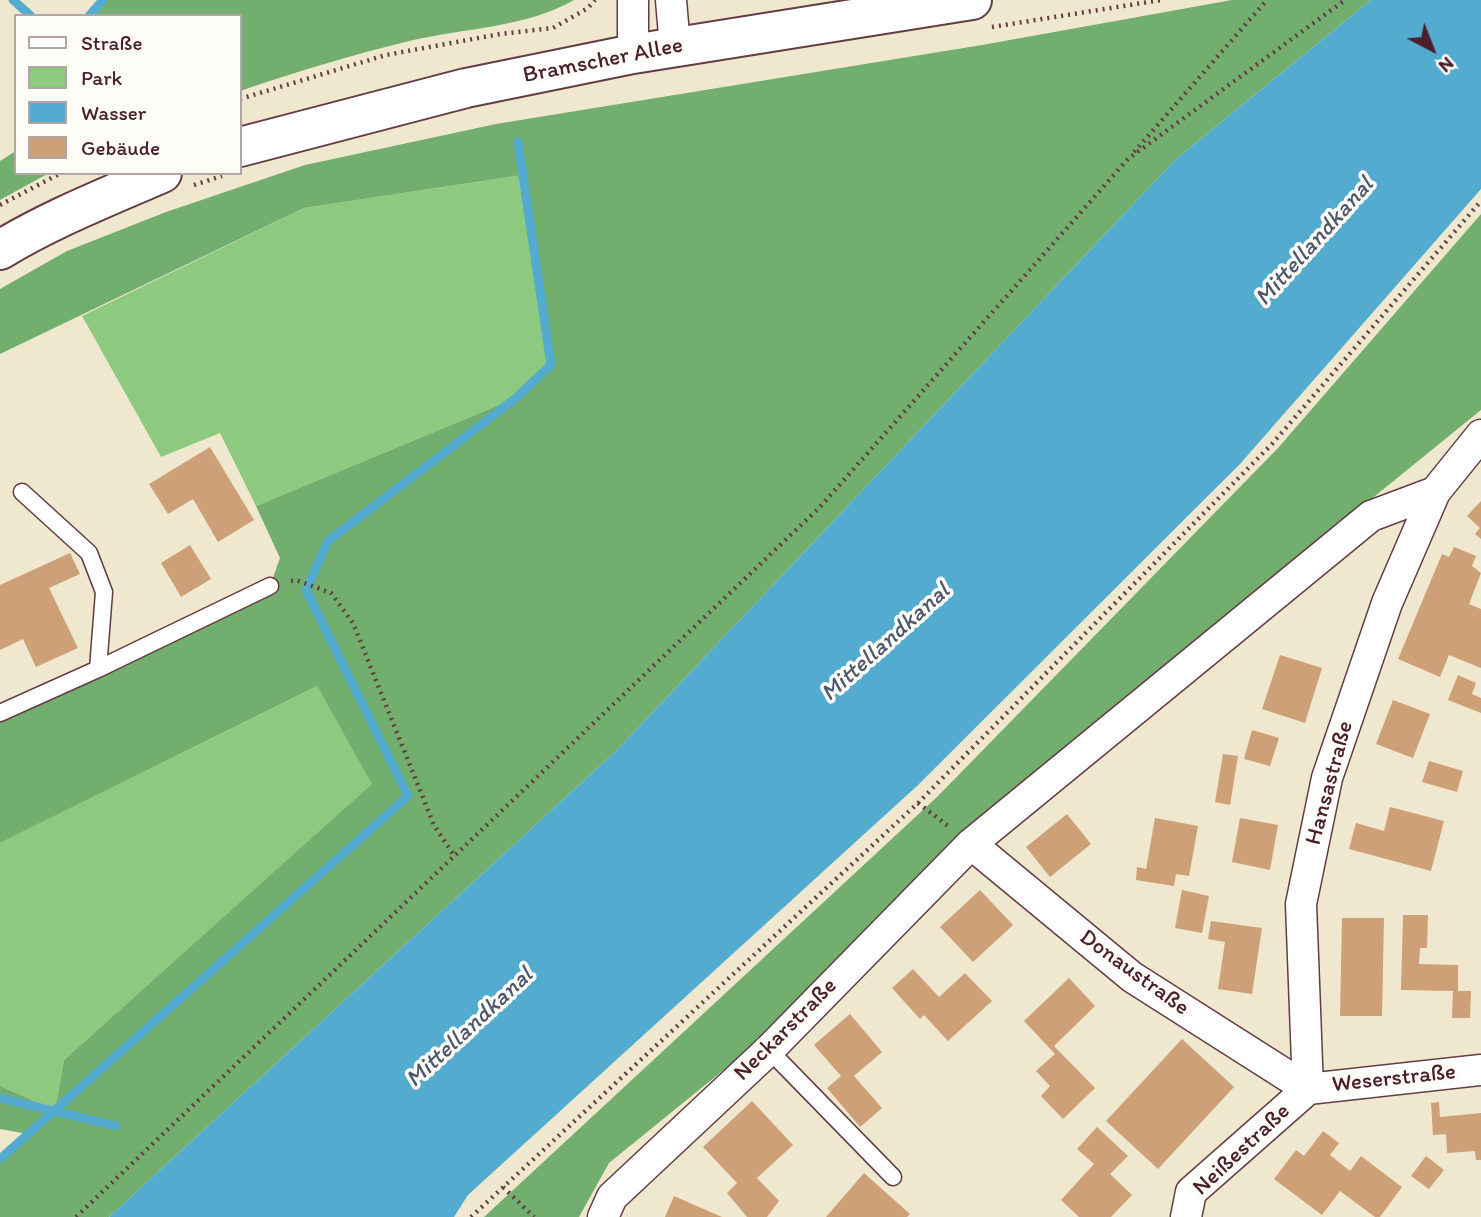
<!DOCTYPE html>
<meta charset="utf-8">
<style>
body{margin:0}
#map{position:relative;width:1481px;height:1217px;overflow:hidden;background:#f0e8ce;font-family:Itim,sans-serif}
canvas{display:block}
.legend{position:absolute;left:14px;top:14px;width:228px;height:161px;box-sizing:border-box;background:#fdfcf7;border:2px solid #b5a4a5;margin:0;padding:9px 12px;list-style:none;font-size:21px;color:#4a1f2b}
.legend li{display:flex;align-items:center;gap:14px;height:35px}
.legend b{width:35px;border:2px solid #b5a4a5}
.north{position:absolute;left:1397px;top:14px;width:70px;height:70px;-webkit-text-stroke:5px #fdfcf7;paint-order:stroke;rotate:138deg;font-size:19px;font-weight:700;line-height:28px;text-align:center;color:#4a1f2b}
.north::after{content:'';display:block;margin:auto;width:24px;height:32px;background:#4a1f2b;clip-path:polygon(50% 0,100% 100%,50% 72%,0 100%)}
</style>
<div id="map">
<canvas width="1481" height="1217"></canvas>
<ul class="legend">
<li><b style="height:9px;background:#fff"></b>Straße</li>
<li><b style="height:19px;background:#8dca80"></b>Park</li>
<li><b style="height:19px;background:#53acd0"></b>Wasser</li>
<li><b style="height:19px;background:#cda078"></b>Gebäude</li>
</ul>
<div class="north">N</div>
</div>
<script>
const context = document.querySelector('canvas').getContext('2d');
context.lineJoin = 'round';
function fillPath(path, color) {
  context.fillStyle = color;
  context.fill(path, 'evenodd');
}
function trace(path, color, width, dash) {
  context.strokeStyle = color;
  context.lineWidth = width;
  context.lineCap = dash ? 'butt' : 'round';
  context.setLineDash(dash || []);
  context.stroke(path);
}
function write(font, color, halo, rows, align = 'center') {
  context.font = font + ' Itim,sans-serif';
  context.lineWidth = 7;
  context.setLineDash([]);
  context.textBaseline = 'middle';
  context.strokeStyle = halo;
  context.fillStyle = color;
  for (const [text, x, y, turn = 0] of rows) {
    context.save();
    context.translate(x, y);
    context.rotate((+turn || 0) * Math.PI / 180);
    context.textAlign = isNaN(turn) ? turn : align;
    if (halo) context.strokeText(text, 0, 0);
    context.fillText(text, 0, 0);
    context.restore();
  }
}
fillPath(new Path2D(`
 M522 175 551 365 516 398 256 506 220 433 161 457 82 316 304 208Z
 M317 686 373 784 64 1060 55 1110 0 1086V843Z`), '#8dca80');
fillPath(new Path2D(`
 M103 0H574C525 28 464 28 409 41 352 55 295 72 240 91V16H89Z
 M1232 0H1371L1176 159 617 750 109 1217H0V1159L28 1134 0 1129V1086L55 1110 64 1060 372 784 317 686 0 843V713L270 586 280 558 256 506 516 398 551 365 522 175 304 208 0 354V289L67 251 166 212 305 165 496 124 982 45Z
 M16 151V173H49L0 200V161Z
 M1481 214V410L972 823 758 1042 609 1163 579 1217H484L937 797 1278 448Z`), '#72ae6e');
fillPath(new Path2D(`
 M1371 0H1481V189L1240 464 917 786 468 1195 454 1217H109L617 750 1176 159Z`), '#53acd0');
trace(new Path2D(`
 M13 0 31 16
 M89 16 103 0
 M0 1098 116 1126
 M0 1159 408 796 306 590 328 541 516 398 551 365 518 142`), '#53acd0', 9);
fillPath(new Path2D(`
 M210 447 254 520 218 542 193 499 168 514 149 484Z
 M1481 501V539L1475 534 1480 528 1467 516Z
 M190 545 211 579 181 597 161 563Z
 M1454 547 1476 556 1472 566 1481 573 1469 604 1481 609V668L1449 655 1440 677 1398 659 1442 554 1449 557Z
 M70 553 80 574 49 588 78 648 36 667 23 639 0 650V585Z
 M1280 655 1322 668 1305 723 1262 709Z
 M1458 675 1476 683 1472 694 1481 698V713L1448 700Z
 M1393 700 1430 714 1413 758 1376 744Z
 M1252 730 1279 738 1270 766 1244 759Z
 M1223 754 1238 756 1230 805 1215 802Z
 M1429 761 1463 771 1457 792 1422 782Z
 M1390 807 1444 821 1431 871 1349 849 1356 823 1384 831Z
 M1067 814 1091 844 1050 877 1026 847Z
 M1155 818 1198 826 1189 876 1176 874 1174 886 1136 880 1137 867 1146 869Z
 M1240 818 1278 825 1270 870 1232 862Z
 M980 890 1013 925 973 962 940 927Z
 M1182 890 1209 896 1202 933 1175 928Z
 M1403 915H1428L1427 948H1420L1419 964 1458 965V991H1471L1470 1018H1452L1453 991 1401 990Z
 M1342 918H1384L1382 1016H1340Z
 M1211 921 1262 928 1252 994 1218 989 1225 942 1208 939Z
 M913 969 939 997 965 973 992 1001 948 1041 924 1015 920 1019 892 988Z
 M1069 978 1095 1006 1054 1046 1095 1088 1063 1119 1041 1096 1050 1086 1036 1071 1055 1054 1024 1021Z
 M850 1014 882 1052 854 1076 882 1108 860 1127 827 1088 841 1076 814 1045Z
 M1182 1039 1234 1087 1158 1169 1106 1121Z
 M752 1101 793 1145 757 1178 779 1201 767 1217H747L727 1193 737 1183 703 1147Z
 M1439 1102 1440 1117 1481 1113V1160H1476L1475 1151 1447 1153 1446 1134 1433 1135 1431 1103Z
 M1097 1127 1128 1156 1110 1174 1132 1195 1111 1217H1079L1061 1200 1094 1164 1077 1149Z
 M1323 1131 1339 1143 1330 1155 1350 1171 1361 1156 1402 1187 1380 1217H1375L1340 1191 1322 1215 1274 1179 1296 1150 1304 1156Z
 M1426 1156 1444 1170 1429 1189 1411 1176Z
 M864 1173 910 1214 907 1217H826Z
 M674 1196 722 1217H665Z`), '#cda078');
const service = new Path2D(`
 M98 669 270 586
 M0 713 98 669 104 592 89 553 22 492
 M769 1050 893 1177`);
const minor = new Path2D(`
 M671 0 675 47
 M633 54V0
 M971 844 1132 977 1308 1089
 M1308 1089 1301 904 1327 778 1387 603 1435 492
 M1308 1089 1481 1070
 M603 1217 612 1197 769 1050 971 844 1371 516 1435 492 1481 435
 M1186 1217 1191 1192 1308 1089`);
const primary = new Path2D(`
 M240 147 466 88 633 54 972 0
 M0 250C51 219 107 197 162 173`);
trace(service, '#633d43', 19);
trace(minor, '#633d43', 33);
trace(primary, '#633d43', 42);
trace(new Path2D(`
 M992 27 1161 0
 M240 99 386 55 500 34 553 28 588 8 595 0
 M1134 152 1267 0
 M194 185 222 176
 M0 205 61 173
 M291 581 296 580 331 593 353 623 434 825 455 857
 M918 803 948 826
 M503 1187 534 1217
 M76 1217 820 507 1128 159 1345 0
 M471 1217 918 803 1272 444 1481 201`), '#633d43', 4.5, [2, 5]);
trace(service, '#fff', 16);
trace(minor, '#fff', 30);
trace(primary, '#fff', 38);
write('23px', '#4a1f2b', '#fdfcf7', [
 ["Bramscher Allee",603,61,-11],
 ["Hansastraße",1330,783,-75],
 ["Donaustraße",1134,973,36],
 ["Neckarstraße",786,1030,-45],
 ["Weserstraße",1394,1079,-6],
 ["Neißestraße",1242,1150,-43]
]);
write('italic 24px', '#4e576d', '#fdfcf7', [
 ["Mittellandkanal",1315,242,-48],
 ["Mittellandkanal",886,643,-42],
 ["Mittellandkanal",470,1028,-43]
]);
</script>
